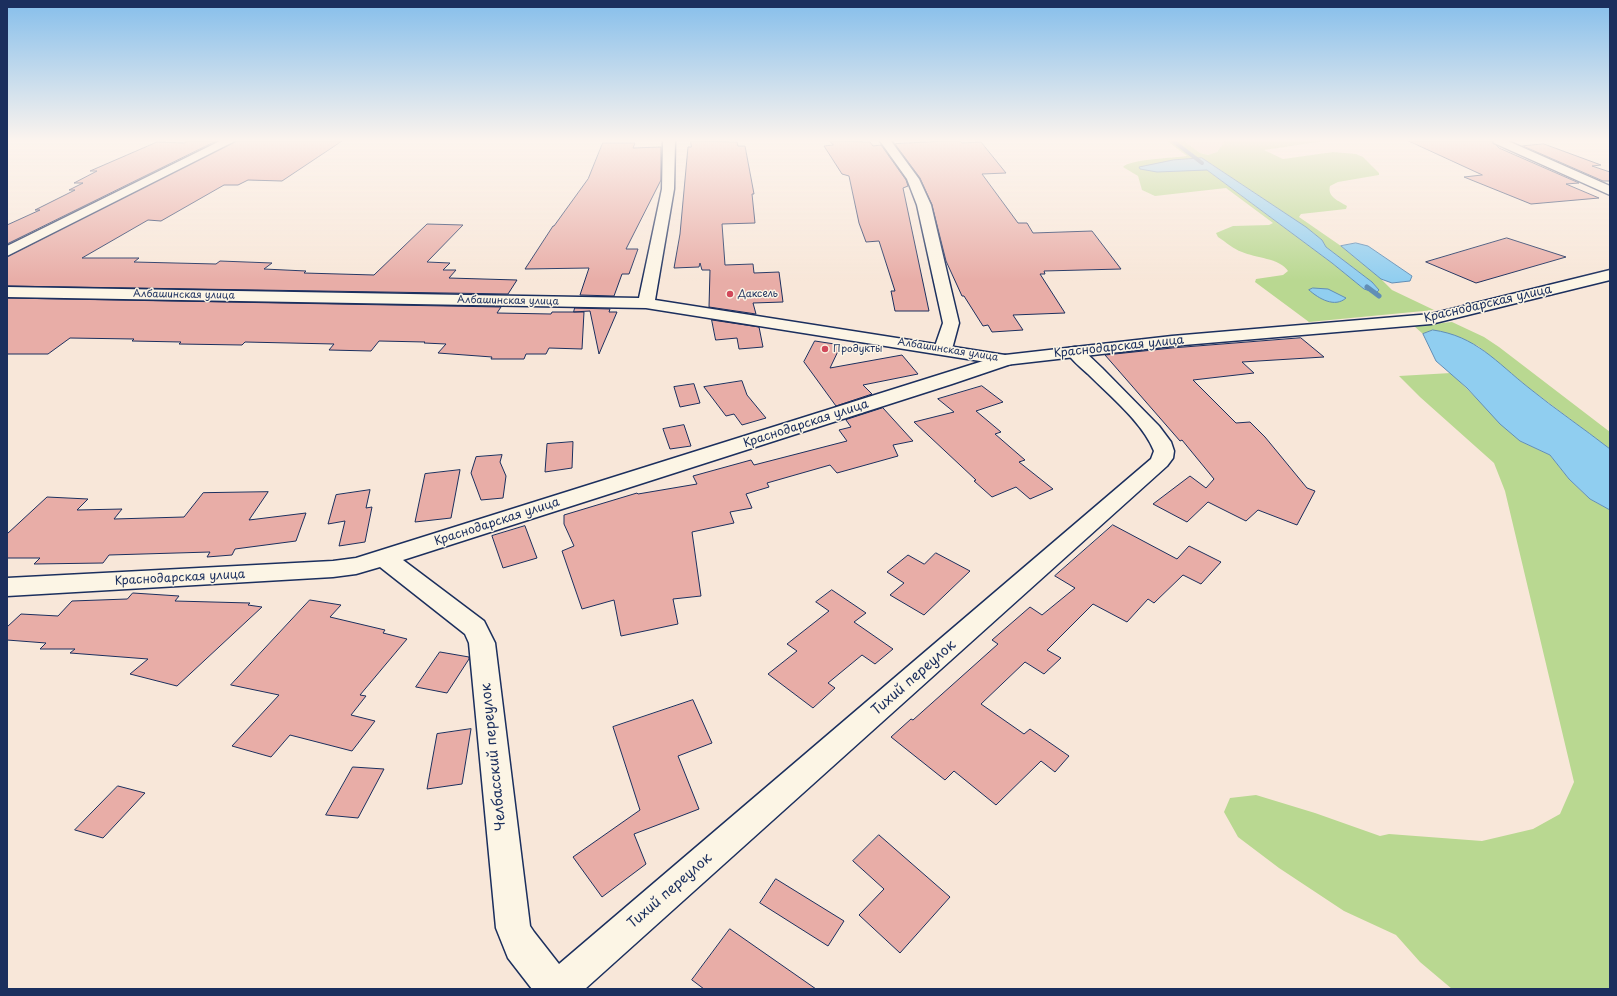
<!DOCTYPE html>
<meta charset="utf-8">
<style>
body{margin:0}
#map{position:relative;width:1617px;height:996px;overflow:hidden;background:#f8e7d9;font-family:"Playpen Sans",sans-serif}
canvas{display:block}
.frame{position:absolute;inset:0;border:8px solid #1b2f5e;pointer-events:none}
</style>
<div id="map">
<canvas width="1617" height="996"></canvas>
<div class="frame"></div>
</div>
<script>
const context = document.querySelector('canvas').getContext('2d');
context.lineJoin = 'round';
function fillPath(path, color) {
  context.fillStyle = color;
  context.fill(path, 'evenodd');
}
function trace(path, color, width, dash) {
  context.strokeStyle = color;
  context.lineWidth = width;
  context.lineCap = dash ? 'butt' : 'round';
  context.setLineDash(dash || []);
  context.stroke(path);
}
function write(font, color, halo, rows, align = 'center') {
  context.font = font + ' "Playpen Sans",sans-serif';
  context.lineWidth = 3;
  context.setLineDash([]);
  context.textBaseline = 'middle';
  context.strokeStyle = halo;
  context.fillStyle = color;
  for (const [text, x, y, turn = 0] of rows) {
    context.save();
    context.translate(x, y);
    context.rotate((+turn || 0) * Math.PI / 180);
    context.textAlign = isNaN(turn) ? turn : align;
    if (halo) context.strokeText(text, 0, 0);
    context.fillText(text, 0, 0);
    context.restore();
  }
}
fillPath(new Path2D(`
 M1184 141H1225L1217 152 1208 155 1200 153Z`), '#f3d6ca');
fillPath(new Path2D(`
 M1167 141H1184L1200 153 1208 155 1217 152 1225 141H1325L1264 150 1283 159 1333 152 1356 154 1363 157 1379 173V175L1338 182 1330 186C1327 197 1339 201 1347 206L1346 209 1301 214 1299 217 1341 246 1381 279 1392 290 1434 310 1309 322 1255 282 1256 279 1283 275 1288 271C1280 258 1255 258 1242 252 1233 249 1226 242 1218 237L1216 233 1233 226 1269 225 1273 223 1226 188 1155 196 1142 190 1138 176 1123 167C1130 159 1175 158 1187 156ZM1202 158 1306 227 1322 240 1326 247 1372 282 1379 290 1364 289 1332 263 1207 170 1173 160Z
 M1452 322 1484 337 1499 347 1610 432V449L1529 388 1478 346 1433 330 1423 334 1414 326Z
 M1451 373 1520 441 1550 455 1569 479 1590 499 1610 510V989H1452L1420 962 1396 935 1344 911 1279 868 1238 837 1224 812 1230 798 1256 795 1315 813 1380 836 1389 834 1482 841 1533 829 1560 814 1574 782 1505 491 1494 463 1420 397 1399 376Z`), '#b9d891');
const water = new Path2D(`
 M1202 158 1306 227 1322 240 1326 247 1372 282 1379 290 1376 293 1364 289 1332 263 1207 170 1157 172 1140 169 1139 167 1173 160Z
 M1356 243 1368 246 1412 276 1410 281 1392 283 1381 279 1341 246Z
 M1313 288 1328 289 1346 298C1335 308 1319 299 1309 290Z
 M1433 330C1476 336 1496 362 1529 388 1555 409 1583 428 1610 449V510L1590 499 1569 479 1550 455 1520 441 1500 424 1467 388 1436 361 1423 334Z`);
fillPath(water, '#90cef0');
trace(water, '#618eb6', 1);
trace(new Path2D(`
 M1173 141 1202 163`), '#618eb6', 4);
trace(new Path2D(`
 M1367 287 1379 296`), '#618eb6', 5);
const building = new Path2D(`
 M188 141H216L7 244V225L40 210H35L75 190H69L83 183H74L97 171H90L157 142 184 143Z
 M236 141H342L282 181 248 180 238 185H224L161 221 148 220 82 258H139L134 262 216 264 220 261 272 263 264 269 306 271 304 273 374 275 427 224 463 225 427 262 450 263 443 270H456L449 278 517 280 508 294 7 286V257Z
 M691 141 737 142 738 146H745L754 194H752L755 223 722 224 725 265 753 264 754 273 779 272 783 302 753 303 756 314 709 307 710 270H702L700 263 699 267 674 268 680 234 688 147H691Z
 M830 141 870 142 873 146 881 145 906 180 908 186 903 188 929 311H895L891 291H895L879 241 866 242 859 223 849 176 842 174 824 146 833 145Z
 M946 141H960L962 143 981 142 1006 173 982 174 1018 223H1027L1033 233 1092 231 1121 269 1044 271 1045 274H1040L1065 313 1013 315 1023 330 992 332 988 325 983 326 964 296H962L946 261 932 205 920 178 895 144Z
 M1409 141H1492L1499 148 1579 183 1566 184 1599 198 1531 204 1464 177 1482 175Z
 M603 143H635L633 148 661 147V180L626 249H638L629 274H622L614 296 580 295 589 268 525 269 553 226H554L588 179Z
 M1544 144 1601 165 1592 166 1610 172V181H1603L1523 146Z
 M1507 238 1566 257 1476 283 1426 262Z
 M7 298 501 307 497 313 551 314 552 312H584L582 349 549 348 546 354H526L524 359H491L492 357 438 353 446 344 424 343 425 342 379 341 371 351 329 350 334 344 245 342 242 345 179 344 181 342 132 341 134 339 70 338 48 354H7Z
 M575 308 610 309 609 312H617L599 354 590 311 574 312Z
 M712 320 759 327 763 347 739 349 737 338 716 340Z
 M1301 338 1324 357 1242 362 1254 373 1193 380 1236 423 1250 422 1265 437 1307 488 1315 491 1297 525 1258 510 1246 521 1208 502 1187 522 1153 504 1190 476 1206 488 1214 479 1182 440 1180 441 1105 355 1172 348Z
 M815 341 841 345 830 368 902 355 918 374 863 385 872 394 836 406 804 362Z
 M742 381 747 395 766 418 742 425 734 414 726 416 704 387Z
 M694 384 700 403 680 407 674 387Z
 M982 386 1003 402 976 411 1001 432 995 434 1025 460 1019 462 1053 489 1030 499 1016 487 992 497 974 481 976 480 914 422 954 412 938 399Z
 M883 408 913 441 893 445 898 456 837 473 830 465 767 483 769 487 746 494 752 508 730 512 734 523 692 532 701 596 673 599 678 624 621 636 614 600 582 609 562 551 574 546 564 524V515L637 493 638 494 697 484 693 476 751 460 754 465 847 441 839 430 851 427 846 420Z
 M684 425 691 446 670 449 663 429Z
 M573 442 572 468 545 472 547 444Z
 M502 455 500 462 506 476 503 498 481 500 471 473 476 457Z
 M460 470 451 518 415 522 425 474Z
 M370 490 366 508 372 507 365 542 339 546 345 521 328 524 336 495Z
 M268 492 249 520 306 513 296 541 235 549 232 555 207 557 210 552 109 555 103 563 34 564 40 558H7V534L47 497 88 499 77 510 122 509 114 519 184 517 203 493Z
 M1113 525 1177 559 1189 546 1221 562 1201 584 1183 575 1154 603 1148 599 1127 622 1093 604 1047 650 1061 658 1044 674 1025 662 981 704 1024 734 1030 729 1069 756 1055 772 1041 761 996 805 954 771 945 780 891 737 911 719 913 720 998 644 992 640 1030 607 1042 615 1075 588 1055 576Z
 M525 526 537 558 503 568 492 536Z
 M936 553 970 571 924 615 890 595 904 583 887 572 908 555 924 564Z
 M832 590 866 613 854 622 893 649 875 664 862 655 828 683 835 688 813 708 768 674 797 651 787 644 829 611 816 602Z
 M133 593 179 596 175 601 250 603 248 605 262 607 177 686 130 674 148 659 70 653 75 649H40L46 643 7 640V627L21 614 58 616 72 601 127 599Z
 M310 600 341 605 330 617 385 630 383 633 407 639 360 695 366 696 351 715 375 721 352 751 290 735 271 757 232 746 279 695 231 685Z
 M440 652 469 657V659L447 693 416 687Z
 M693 700 712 743 678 756 699 809 634 834 646 864 602 897 573 857 640 810 613 727Z
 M471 729 462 784 427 789 437 734Z
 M353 767 384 769 358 818 326 815Z
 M118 786 145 793 103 838 75 830Z
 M879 835 950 897 900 953 859 915 884 889 853 861Z
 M776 879 844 921 828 946 760 903Z
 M730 929 816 989H704L692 980Z`);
fillPath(building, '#e8ada7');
trace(building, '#1b2f5e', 1);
const street = new Path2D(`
 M220 141H235L7 256V246Z
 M880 141H891L919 179 931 205 959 323 952 349 949 353 943 354 937 353 934 349 943 323 917 205 907 179Z
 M1493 141H1508L1610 186V195L1494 143Z
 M1075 347 1081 348 1102 368 1159 426 1171 442 1174 451 1173 458 1167 466 585 989H532L508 958 496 928 469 643 465 634 380 567 356 574 333 577 7 596V578L333 561 356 558 999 356 1005 355 1011 356 1014 360 1011 364 952 384 403 560 484 621 495 643 530 926 534 932 559 964 1151 459 1154 451C1143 423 1109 395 1088 374 1080 367 1072 360 1066 352L1069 348Z`);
const secondary = new Path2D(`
 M663 141H675L674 189 655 300 1005 355 1172 336 1431 314 1610 270V280L1431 324 1172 346 1005 365 646 308 7 297V287L639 298 662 189Z`);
trace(street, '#1b2f5e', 3);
trace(secondary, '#1b2f5e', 3);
fillPath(street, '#fcf5e5');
fillPath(secondary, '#fcf5e5');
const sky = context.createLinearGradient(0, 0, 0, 281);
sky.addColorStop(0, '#85beeb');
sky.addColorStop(0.5, '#fcf4ee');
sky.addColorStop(1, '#fcf4ee00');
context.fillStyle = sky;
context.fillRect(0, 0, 1617, 281);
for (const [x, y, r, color] of [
 [730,294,4,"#d1495b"],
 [825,349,4,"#d1495b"]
]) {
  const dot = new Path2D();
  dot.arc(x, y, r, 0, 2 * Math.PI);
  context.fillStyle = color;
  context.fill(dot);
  trace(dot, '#fcf5e5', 1.5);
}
write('10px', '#1b2f5e', '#fcf5e5', [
 ["Даксель",738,294],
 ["Продукты",833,349]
], 'left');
write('10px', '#1b2f5e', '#fcf5e5', [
 ["Албашинская улица",184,295,1],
 ["Албашинская улица",508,301,1],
 ["Албашинская улица",948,350,9]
]);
write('12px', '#1b2f5e', '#fcf5e5', [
 ["Краснодарская улица",1488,304,-13],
 ["Краснодарская улица",1119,347,-6],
 ["Краснодарская улица",806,424,-18],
 ["Краснодарская улица",497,522,-18],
 ["Краснодарская улица",180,578,-3]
]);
write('14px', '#1b2f5e', '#fcf5e5', [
 ["Тихий переулок",914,678,-41],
 ["Челбасский переулок",494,757,-96],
 ["Тихий переулок",670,891,-41]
]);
</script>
